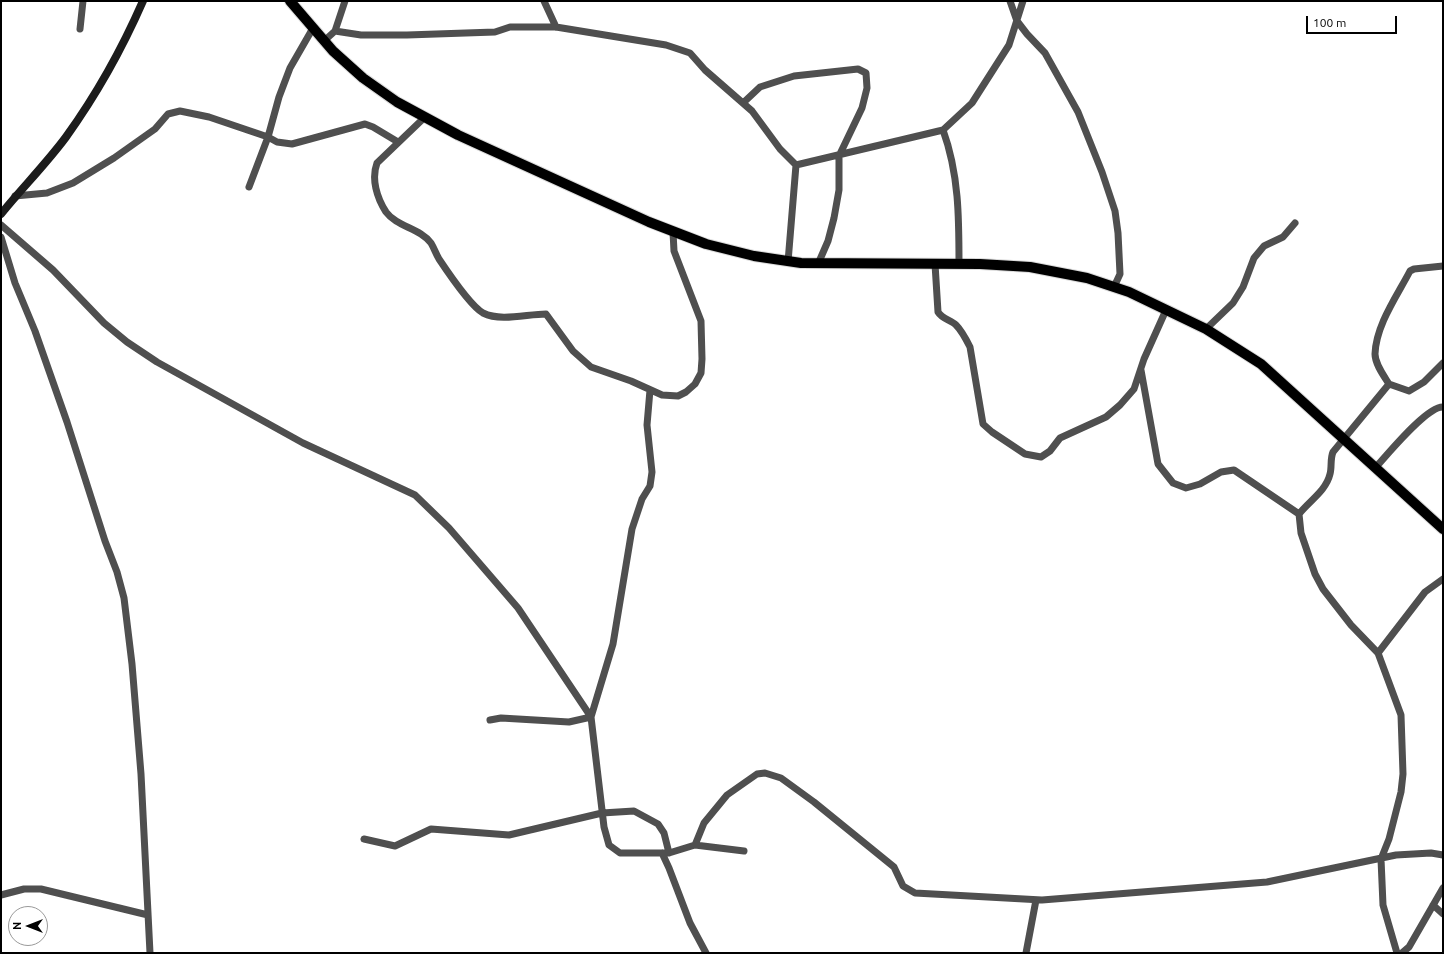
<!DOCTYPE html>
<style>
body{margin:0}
#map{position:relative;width:1444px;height:954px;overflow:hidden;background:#fff;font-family:Ubuntu,sans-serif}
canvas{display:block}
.frame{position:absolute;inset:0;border:2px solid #000;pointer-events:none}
.north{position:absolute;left:8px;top:906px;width:40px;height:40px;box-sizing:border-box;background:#fff;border:1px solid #999;border-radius:50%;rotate:270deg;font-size:11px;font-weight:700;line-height:16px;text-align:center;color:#000}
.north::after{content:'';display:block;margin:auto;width:14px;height:18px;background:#000;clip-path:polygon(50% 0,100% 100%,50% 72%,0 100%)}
.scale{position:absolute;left:1306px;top:16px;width:91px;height:18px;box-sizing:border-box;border:2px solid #000;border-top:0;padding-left:5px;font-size:12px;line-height:14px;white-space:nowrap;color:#000;-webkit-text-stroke:3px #fff;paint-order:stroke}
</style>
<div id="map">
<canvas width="1444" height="954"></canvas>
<div class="frame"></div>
<div class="north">N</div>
<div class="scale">100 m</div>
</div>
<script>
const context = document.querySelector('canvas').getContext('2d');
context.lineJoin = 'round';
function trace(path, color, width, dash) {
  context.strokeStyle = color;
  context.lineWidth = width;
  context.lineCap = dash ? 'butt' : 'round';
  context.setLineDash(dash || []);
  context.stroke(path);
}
const primary = new Path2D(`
 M290 1 333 51 363 78 397 102 458 135 649 222 706 244 754 256 801 263 980 264 1030 267 1087 278 1129 292 1206 329 1261 364 1443 529`);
trace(primary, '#dbdbdb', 12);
trace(new Path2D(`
 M544 1 556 27
 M1010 1 1017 21 1027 34 1045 53 1078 112 1102 172 1115 211 1118 233 1120 274 1114 287
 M80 29 83 1
 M335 31 361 35H407L495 32 510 27H556L666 45 690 53 705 70 752 111 780 149 796 165
 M324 41 335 31 345 1
 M743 103 760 87 794 76 858 69 866 73 867 88 862 108 839 156V190L834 218 828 241 818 264
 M425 117 377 163C371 179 377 198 386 212 397 227 420 228 431 243 434 248 436 254 439 259 447 271 471 306 483 313 501 322 527 314 546 314L573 351 591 367 631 381 662 395 678 396 686 392 695 384 701 373 702 359 701 321 674 251 673 232
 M943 130C959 174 959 218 959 264
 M249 187 268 137 279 97 290 68 313 28
 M15 196 47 193 73 183 114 158 155 129 168 114 180 111 209 117 268 137 277 142 292 144 365 124 373 127 398 142
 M1 225 53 270 104 323 127 342 157 362 303 443 415 495 449 528 518 608 591 717
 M1 237 15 283 35 331 67 422 105 541 117 572 124 598 132 664 141 774 150 953
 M788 262 796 165 943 130 972 103 1009 45 1023 1
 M935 264 938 312C942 319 951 320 956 325 962 331 966 339 970 347L983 424 992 432 1025 454 1041 457 1050 451 1060 438 1106 417 1120 405 1134 389 1144 359 1166 310
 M1206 329 1233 303 1243 287 1254 258 1264 246 1283 237 1295 223
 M1141 370 1158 464 1173 483 1186 488 1200 484 1221 472 1234 470 1299 514
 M1389 384C1384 376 1375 364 1375 354 1376 325 1397 296 1410 271L1414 269 1443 266
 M650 390 647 425 652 472 650 486 642 499 632 529 613 644 591 717 604 827 609 845 620 853H669L695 845 744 851
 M1376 467C1388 454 1427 406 1443 407
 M1378 653 1425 592 1443 579
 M490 720 501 718 569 722 591 717
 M364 839 395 846 431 829 509 835 602 813 634 811 658 824 664 833 669 853
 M695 845 704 823 727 795 757 774 765 773 781 778 814 802 894 867 903 886 915 893 1042 900 1267 882 1396 855 1431 853 1443 855
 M662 853 669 868 690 923 706 953
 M1 895 24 889H41L148 915
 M1433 905 1443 914
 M1026 953 1036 900
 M1397 953 1383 905 1381 859 1389 839 1401 792 1403 774 1401 715 1378 653 1351 625 1323 589 1315 574 1301 533 1299 514C1309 501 1326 491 1330 474 1332 467 1330 459 1333 452L1389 384 1409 391 1424 382 1443 363
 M1402 953 1409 947 1443 888`), '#4f4f4f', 7);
trace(new Path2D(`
 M1 214C22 188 46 164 66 137 97 94 122 49 143 1`), '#1c1c1c', 8);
trace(primary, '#000', 10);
</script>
